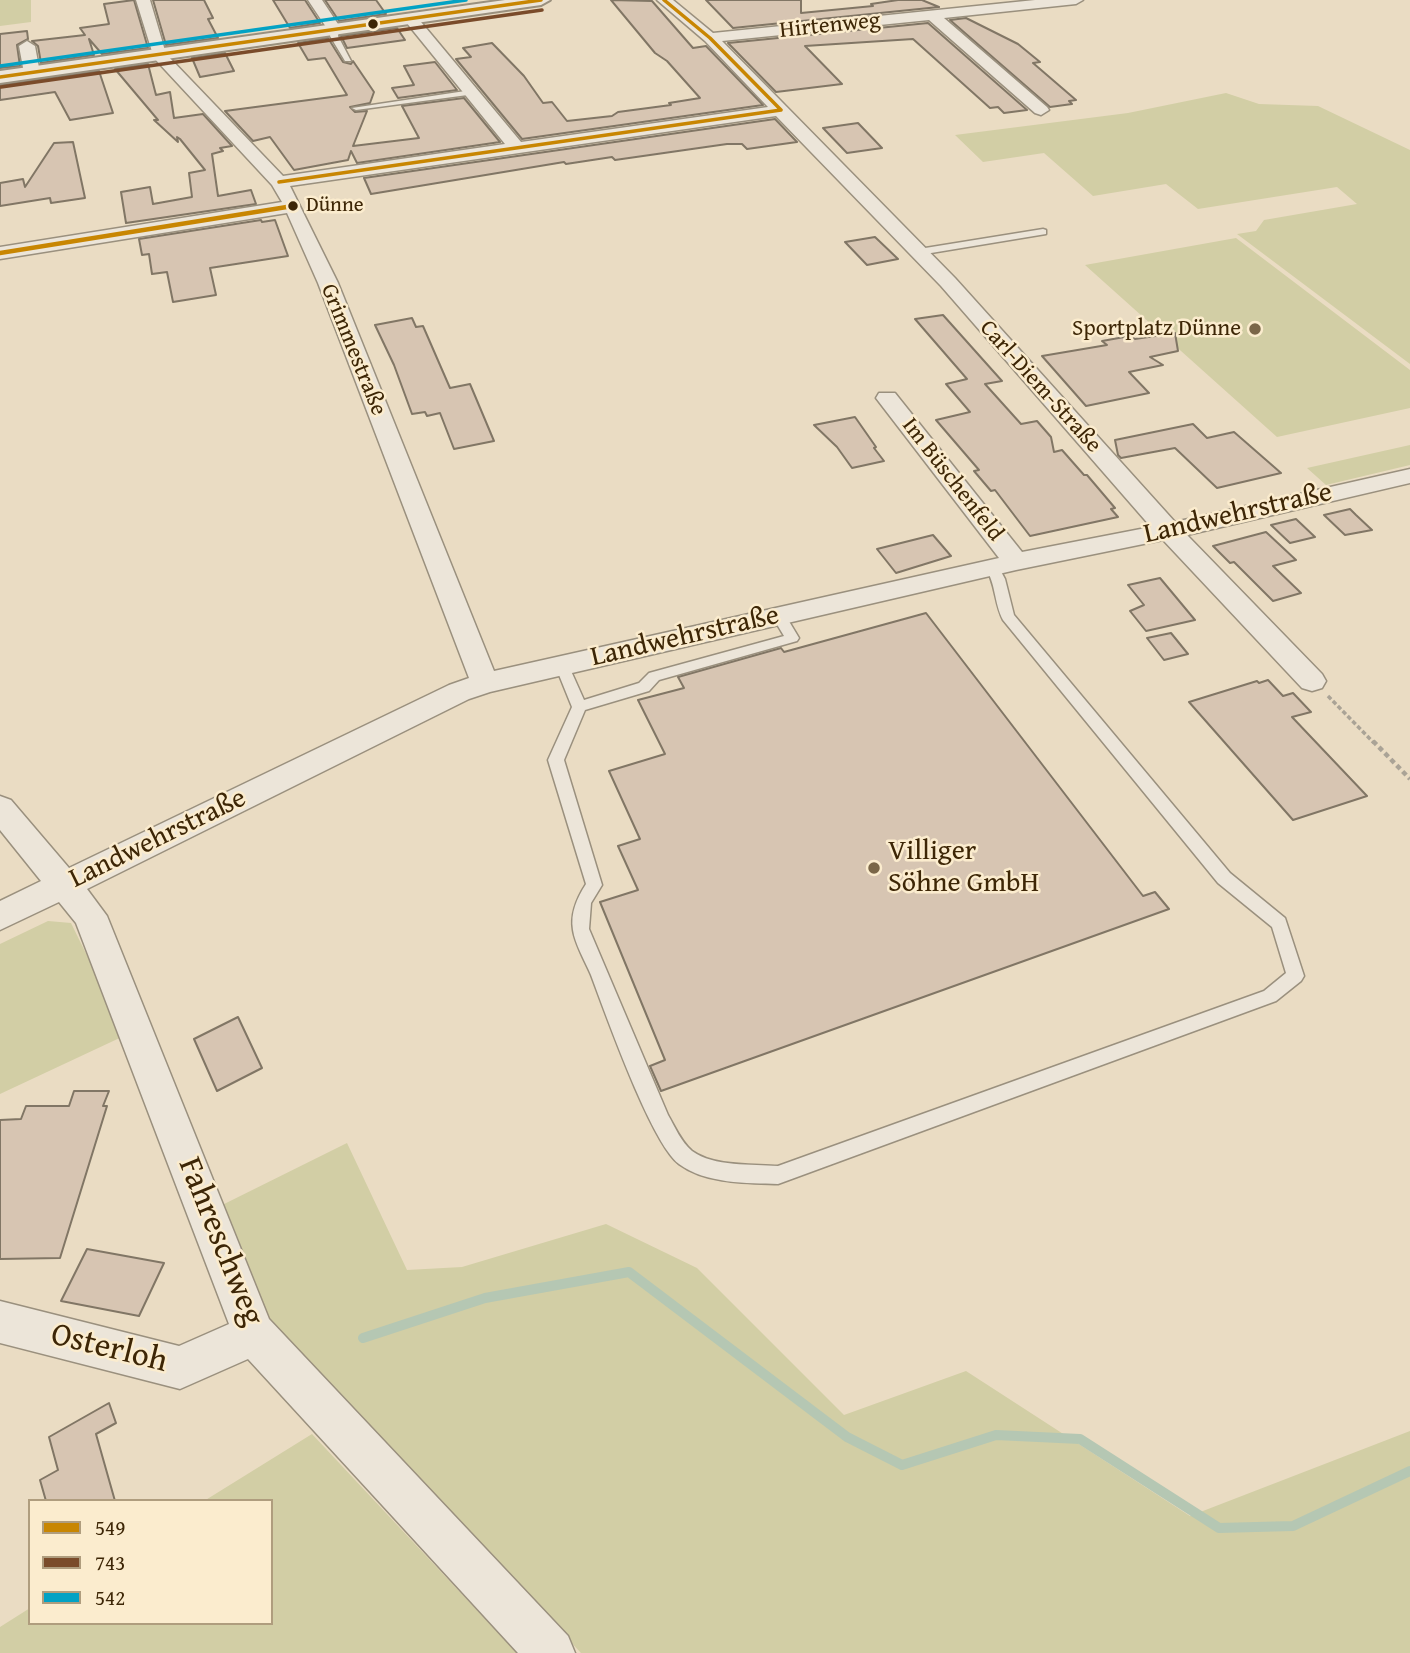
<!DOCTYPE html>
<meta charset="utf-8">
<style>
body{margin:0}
#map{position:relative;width:1410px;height:1653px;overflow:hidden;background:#eadcc3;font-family:"Gentium Book Plus",serif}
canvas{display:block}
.legend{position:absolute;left:28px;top:1499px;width:245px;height:126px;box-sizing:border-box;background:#fbecce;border:2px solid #af9d7e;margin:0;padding:9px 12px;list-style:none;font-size:21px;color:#3d2606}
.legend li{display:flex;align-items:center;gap:14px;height:35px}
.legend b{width:35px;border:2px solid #af9d7e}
</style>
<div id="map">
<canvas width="1410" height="1653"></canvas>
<ul class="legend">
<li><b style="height:9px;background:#c88602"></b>549</li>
<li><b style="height:9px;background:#7a4b2a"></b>743</li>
<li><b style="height:9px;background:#03a2c4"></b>542</li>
</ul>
</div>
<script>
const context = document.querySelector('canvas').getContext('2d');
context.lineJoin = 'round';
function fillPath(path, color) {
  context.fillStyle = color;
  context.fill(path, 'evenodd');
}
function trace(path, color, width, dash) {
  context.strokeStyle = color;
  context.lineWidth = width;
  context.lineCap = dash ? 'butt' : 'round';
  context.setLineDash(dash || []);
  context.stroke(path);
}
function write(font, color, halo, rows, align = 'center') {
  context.font = font + ' "Gentium Book Plus",serif';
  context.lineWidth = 5;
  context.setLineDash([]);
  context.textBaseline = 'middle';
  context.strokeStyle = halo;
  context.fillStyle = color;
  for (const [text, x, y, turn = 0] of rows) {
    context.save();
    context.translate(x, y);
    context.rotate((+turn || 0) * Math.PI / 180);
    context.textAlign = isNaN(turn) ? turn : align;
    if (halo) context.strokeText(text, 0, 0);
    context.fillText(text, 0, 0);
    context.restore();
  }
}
fillPath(new Path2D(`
 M0 0H31V22L0 26Z
 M1226 93 1259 104 1318 106 1410 150V364L1237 234 1256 231 1264 220 1357 204 1337 187 1198 209 1166 184 1093 196 1044 153 983 162 955 135 1128 113Z
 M1236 238 1410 370V408L1277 437 1085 265Z
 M1410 445V465L1326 485 1307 468Z
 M48 921 71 923 126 1035 0 1094V944Z
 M347 1143 407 1270 462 1267 606 1224 697 1268 844 1415 966 1371 1190 1516 1410 1431V1653H581L394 1454 273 1336 206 1213Z
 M312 1434 517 1653H0V1627L30 1608V1623H271V1501H204Z`), '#d2cea5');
trace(new Path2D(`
 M363 1338 485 1298 629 1272 847 1437 902 1465 996 1435 1080 1439 1219 1528 1293 1526 1410 1471`), '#b5c7b3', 10);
const building = new Path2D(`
 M134 0 148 48 102 54 89 39 94 55 41 63 38 46 32 41 85 35 80 28 109 24 104 4Z
 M153 0H204L213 18 208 19 218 38 166 45Z
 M273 0H305L320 23 290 28Z
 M325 0H376L386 14 339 21Z
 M611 0 652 1 693 48 706 46 763 105 522 139 456 59 471 57 463 48 492 43 524 76 543 103 552 102 567 121 612 116 618 112 671 105 669 103 700 98 667 61 655 53Z
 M706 0H801V13L873 6 871 4 898 0H922L939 7 733 28Z
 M966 18 1018 44 1040 62 1033 63 1076 100 1069 101 1072 104 1050 107 950 20Z
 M928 23 1027 110 1004 113 998 107 990 108 913 39 805 46 842 84 776 92 728 43Z
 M397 28 405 40 347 48 341 36Z
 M27 31 28 39 17 45 20 66 0 68V34Z
 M328 38 343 62 351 64 353 61 374 92 370 103 350 107 355 112 367 111 353 146 419 138 402 106 464 98 500 142 357 163 351 151 348 160 294 170 270 137 253 141 225 111 347 95 325 58 308 60 298 43Z
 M225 53 234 71 200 77 192 58Z
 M435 62 457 90 398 98 392 88 414 85 404 66Z
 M148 64 156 95 170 92 174 118 203 114 232 146 220 148 223 151 212 154 218 196 251 190 256 204 126 223 121 192 150 187 153 204 192 197 189 173 205 170 180 139 177 137 178 142 154 120H158L115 69Z
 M99 71 113 113 70 120 55 92 0 100V85Z
 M775 119 797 142 747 149 742 144H727L615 160 612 157 566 164 564 162 371 194 364 178Z
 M858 123 882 148 847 153 823 128Z
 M73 142 85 198 51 203 50 198 0 206V183L23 179 25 187 54 143Z
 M261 220 262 222 275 220 288 256 210 268 216 295 173 302 167 272 152 274 149 254 142 255 139 239Z
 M875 237 898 259 867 265 845 242Z
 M943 315 1002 381 985 384 1021 424 1037 421 1051 437 1054 452 1062 450 1084 475H1087L1115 508 1111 509 1118 517 1030 536 995 490 991 491 974 471 979 470 936 420 970 412 946 384 967 379 915 319Z
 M412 318 416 327 423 326 450 388 470 384 494 441 454 449 440 413 427 416 425 412 412 414 394 365 375 325Z
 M1175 333 1178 351 1150 357 1163 365 1129 372 1149 393 1086 406 1042 356 1107 345 1102 341 1130 336 1135 339Z
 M855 417 876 447 874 448 884 461 852 468 837 447 814 425Z
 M1193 424 1207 438 1234 432 1281 473 1217 488 1175 448 1121 458 1118 455 1115 440Z
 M1350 509 1356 515 1372 530 1345 535 1324 515Z
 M1296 519 1315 537 1290 543 1271 525Z
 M1266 532 1296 560 1273 566 1301 593 1273 601 1234 562 1230 563 1213 546Z
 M933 535 951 556 896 573 877 549Z
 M1160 578 1195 620 1146 631 1130 611 1144 605 1128 585Z
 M926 613 1143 896 1155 892 1169 909 661 1091 650 1066 665 1060 600 902 638 890 618 846 640 839 609 771 665 754 638 700 684 688 678 677 781 648 784 652Z
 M1171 633 1188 654 1164 660 1147 638Z
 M1268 680 1283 696 1293 693 1311 712 1292 717 1367 796 1293 820 1189 702 1257 681 1259 683Z
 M238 1017 262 1068 217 1091 194 1039Z
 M74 1091H109L103 1106H107L60 1258 0 1259V1120L21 1119 26 1106H69Z
 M87 1249 164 1263 139 1316 61 1301Z
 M109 1403 116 1423 96 1434 115 1501H46L40 1480 58 1470 49 1437Z`);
fillPath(building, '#d7c5b2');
trace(building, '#817665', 2);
const service = new Path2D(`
 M332 28 339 30 338 36 351 61H345L330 36Z
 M472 90 475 94 356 110 352 108Z
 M1043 229 1046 230V234L919 255 914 252 919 249Z
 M992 563 997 564 1005 579 1014 615 1230 873 1285 918 1304 976 1301 981 1276 1001 778 1184C747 1183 706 1184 679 1164 651 1143 605 1012 591 975 585 961 575 944 573 930 570 913 577 898 586 884L548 760 572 707 555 665 557 662H567L584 700 639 683 649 673 784 636 772 616 774 613H784L799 638 797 641 659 680 649 691 585 710 564 760 602 885 591 903 589 929 668 1115C675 1127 681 1142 692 1151 714 1167 752 1164 778 1166L1264 991 1286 973 1272 927 1218 883 1003 620C994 603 996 583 985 567Z`);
const minor = new Path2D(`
 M136 0H150L166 54 283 176 505 144 406 22 404 19 406 16H416L521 142 768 107 705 41 657 0H673L713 33 1035 0H1083L1076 4 944 18 1047 107 1049 110 1041 115 1035 113 929 20 722 41 955 278 1175 522 1410 469V483L1187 535 1322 674 1326 681 1322 688 1312 691 1302 688 1163 540 1016 570 490 692 469 699 87 889 107 916 269 1319 568 1636 575 1653H518L248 1359 180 1389 0 1343V1301L179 1346 229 1324 76 923 59 902 0 930V901L41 881 0 830V796L11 800 69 868 449 685 469 678 318 283 287 213 0 259V247L282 202 272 185 154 58ZM776 116 941 286 1151 527 1022 552 895 393H879L876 398 999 558 494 671 338 283 290 186Z
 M308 0H322L342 30 340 33H330Z
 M27 41 35 46 40 73 32 78 24 73 19 46Z`);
const tertiary = new Path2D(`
 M505 0H550L541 5 0 83V71Z`);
trace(service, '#9a907e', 3);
trace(minor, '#9a907e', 3);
trace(tertiary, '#9a907e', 4);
trace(new Path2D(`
 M1328 696 1374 743`), '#aaa396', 3.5, [4.5, 2.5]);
trace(new Path2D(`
 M1373 741 1410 779`), '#aaa396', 4.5, [5, 3.5]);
fillPath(service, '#ece5d9');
fillPath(minor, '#ece5d9');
fillPath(tertiary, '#ece5d9');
trace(new Path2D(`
 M664 0 710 38 781 110
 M0 77 541 0
 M279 182 781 110`), '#c88602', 3.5);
trace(new Path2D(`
 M0 253 293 206`), '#c88602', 4.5);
trace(new Path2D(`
 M1 87 542 10`), '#7a4b2a', 3.5);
trace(new Path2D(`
 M0 66 466 0`), '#03a2c4', 3.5);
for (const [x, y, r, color] of [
 [373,24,6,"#3d2606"],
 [293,206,6,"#3d2606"],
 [1255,329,7,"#7a6648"],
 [874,868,7,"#7a6648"]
]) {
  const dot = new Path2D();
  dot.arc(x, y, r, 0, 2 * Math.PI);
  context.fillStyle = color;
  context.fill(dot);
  trace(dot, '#fbecce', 2.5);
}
write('21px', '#3d2606', '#fbecce', [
 ["Dünne",306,206]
], 'left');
write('23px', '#3d2606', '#fbecce', [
 ["Hirtenweg",830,26,-6],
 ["Grimmestraße",353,350,68],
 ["Carl-Diem-Straße",1040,387,48],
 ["Im Büschenfeld",952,480,52]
]);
write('23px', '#3d2606', '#fbecce', [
 ["Sportplatz Dünne",1241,329]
], 'right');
write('28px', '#3d2606', '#fbecce', [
 ["Landwehrstraße",1238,514,-13],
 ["Landwehrstraße",685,637,-13],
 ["Landwehrstraße",158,839,-26]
]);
write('28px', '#3d2606', '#fbecce', [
 ["Villiger",888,852],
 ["Söhne GmbH",888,884]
], 'left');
write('33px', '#3d2606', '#fbecce', [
 ["Fahreschweg",220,1242,68],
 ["Osterloh",109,1349,14]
]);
</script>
